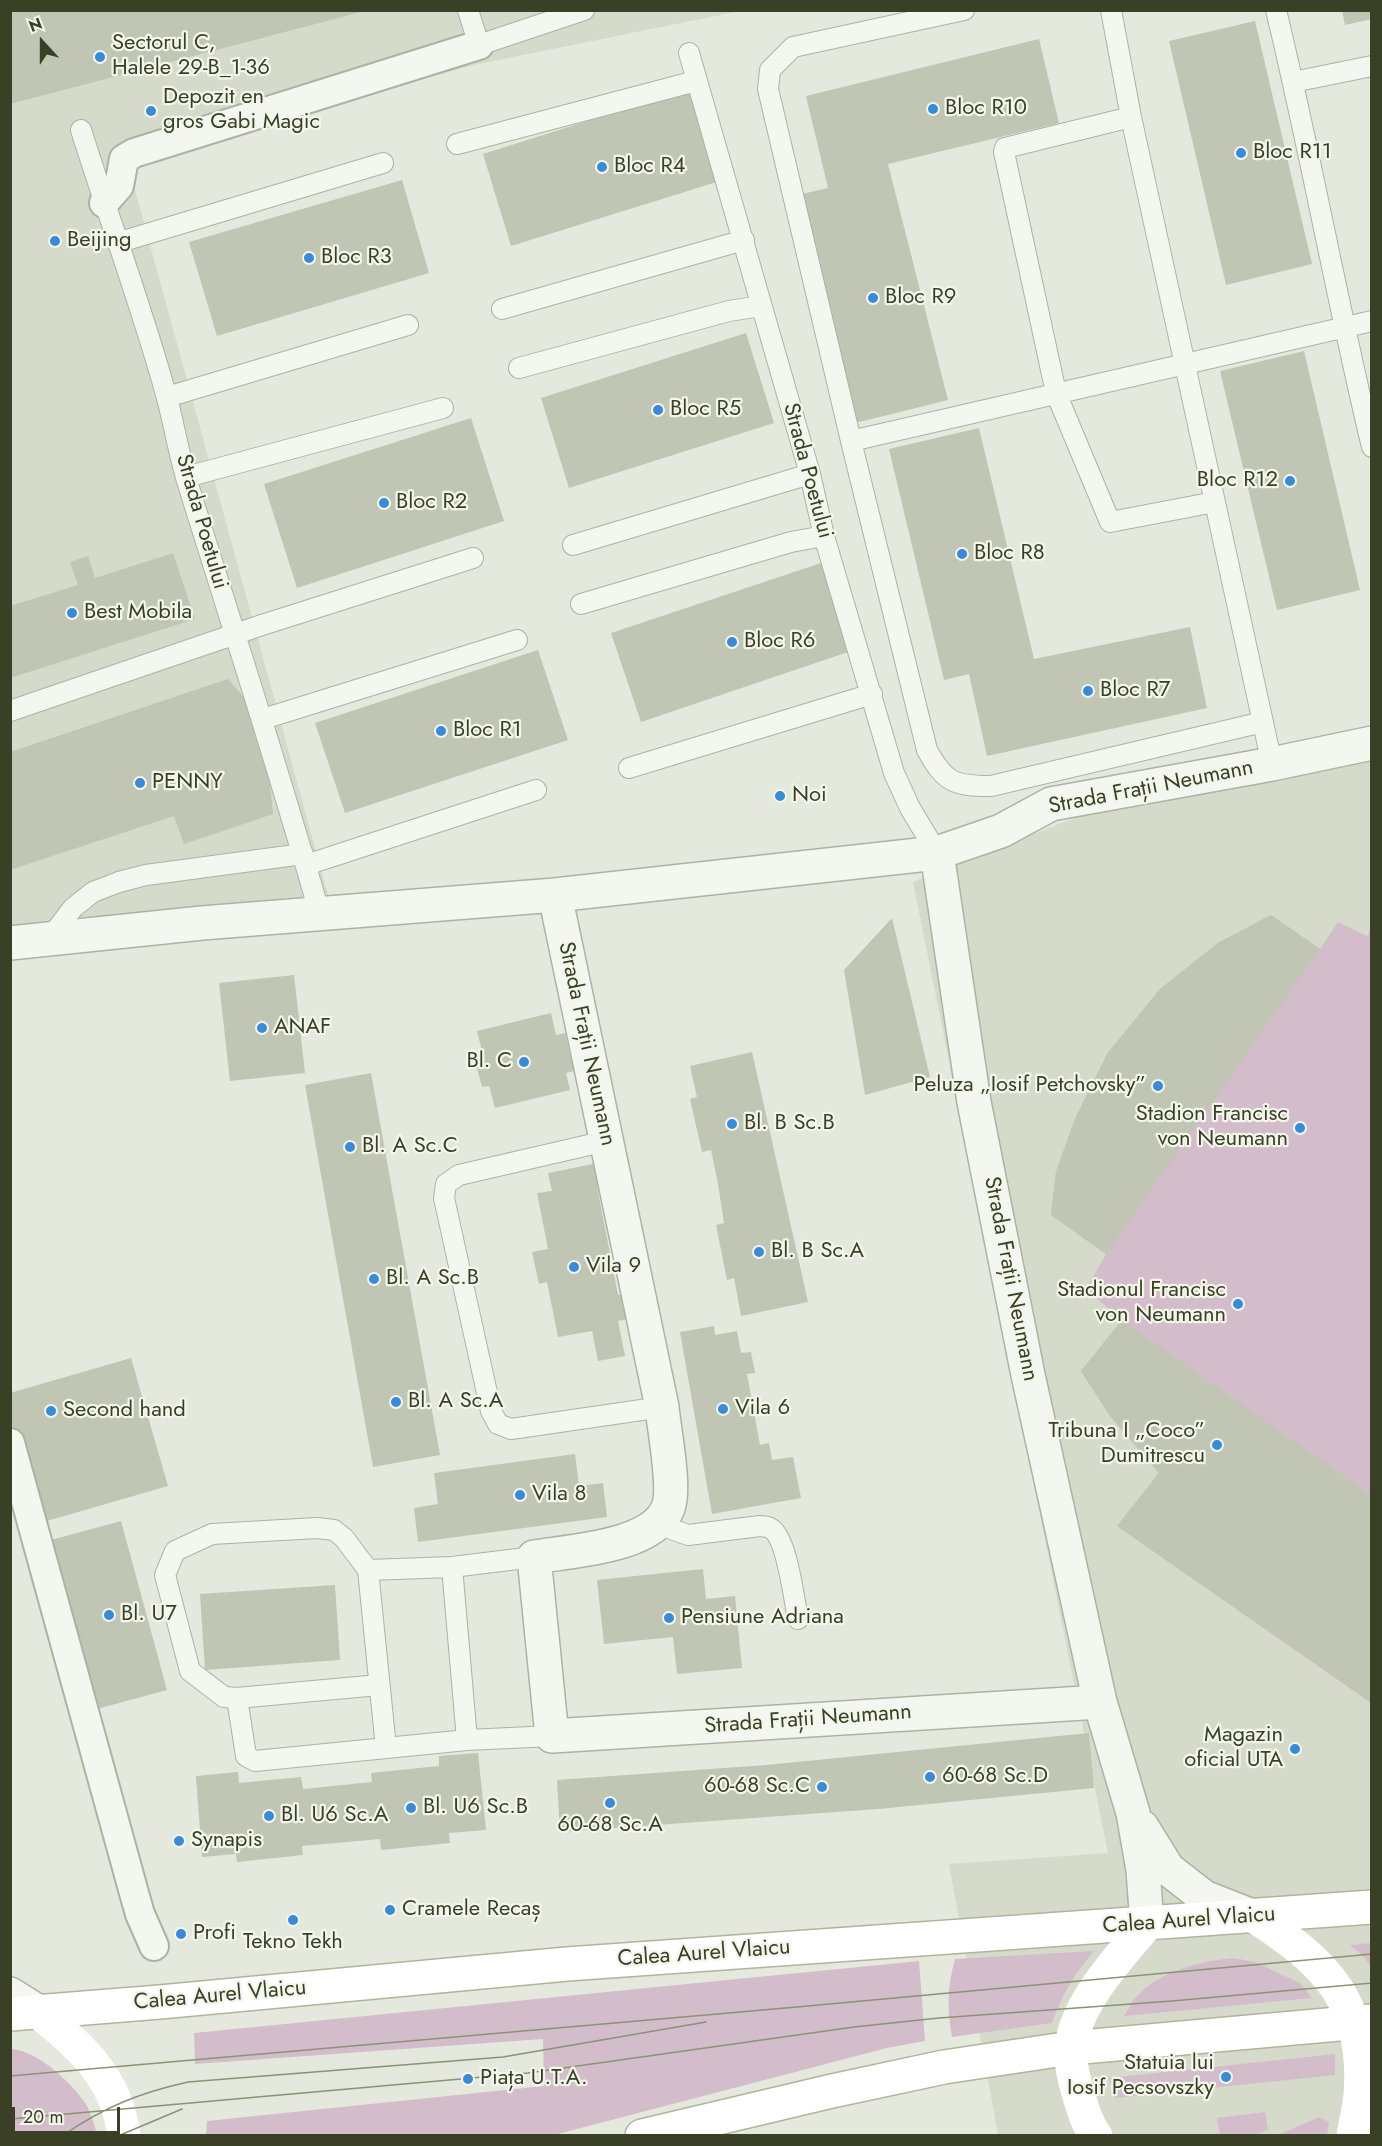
<!DOCTYPE html>
<meta charset="utf-8">
<style>
body{margin:0}
#map{position:relative;width:1382px;height:2146px;overflow:hidden;background:#e5e8dd;font-family:Jost,sans-serif}
canvas{display:block}
.frame{position:absolute;inset:0;border:12px solid #394025;pointer-events:none}
.north{position:absolute;left:12px;top:12px;width:60px;height:60px;-webkit-text-stroke:4px #f4f6ec;paint-order:stroke;rotate:339deg;font-size:16px;font-weight:700;line-height:24px;text-align:center;color:#394025}
.north::after{content:'';display:block;margin:auto;width:21px;height:27px;background:#394025;clip-path:polygon(50% 0,100% 100%,50% 72%,0 100%)}
.scale{position:absolute;left:12px;top:2107px;width:108px;height:27px;box-sizing:border-box;border:3px solid #394025;border-top:0;padding-left:8px;font-size:18px;line-height:21px;white-space:nowrap;color:#394025;-webkit-text-stroke:4px #f4f6ec;paint-order:stroke}
</style>
<div id="map">
<canvas width="1382" height="2146"></canvas>
<div class="frame"></div>
<div class="north">N</div>
<div class="scale">20 m</div>
</div>
<script>
const context = document.querySelector('canvas').getContext('2d');
context.lineJoin = 'round';
function fillPath(path, color) {
  context.fillStyle = color;
  context.fill(path, 'evenodd');
}
function trace(path, color, width, dash) {
  context.strokeStyle = color;
  context.lineWidth = width;
  context.lineCap = dash ? 'butt' : 'round';
  context.setLineDash(dash || []);
  context.stroke(path);
}
function write(font, color, halo, rows, align = 'center') {
  context.font = font + ' Jost,sans-serif';
  context.lineWidth = 4.5;
  context.setLineDash([]);
  context.textBaseline = 'middle';
  context.strokeStyle = halo;
  context.fillStyle = color;
  for (const [text, x, y, turn = 0] of rows) {
    context.save();
    context.translate(x, y);
    context.rotate((+turn || 0) * Math.PI / 180);
    context.textAlign = isNaN(turn) ? turn : align;
    if (halo) context.strokeText(text, 0, 0);
    context.fillText(text, 0, 0);
    context.restore();
  }
}
fillPath(new Path2D(`
 M10 11H740L474 65 127 161 328 895 11 934Z
 M1371 741V2135H998L949 1864 1108 1853 913 882 1132 795Z`), '#d6dacb');
fillPath(new Path2D(`
 M1271 915 1320 949 1338 922 1367 936 1371 930V1703L1117 1526 1159 1473 1110 1416 1081 1371 1122 1320 1086 1289 1106 1254 1051 1215 1056 1172 1075 1119 1107 1054 1160 989 1218 943Z
 M1371 1943H1372L1371 1968 1365 1958 1350 1945Z
 M1094 1951C1072 1977 1064 1992 1052 2023L952 2037C947 2006 947 1989 955 1959Z
 M1234 1958 1255 1962 1300 1983 1312 1998 1124 2016C1128 2010 1132 2001 1137 1996 1162 1970 1200 1961 1234 1958Z
 M919 1961 925 2041 887 2048 554 2135H206L207 2121 544 2086 543 2039 195 2064 194 2033Z
 M11 2049C37 2050 72 2083 86 2104 91 2113 94 2126 98 2135H11Z
 M1335 2054V2075L1115 2098 1109 2078Z
 M1265 2112 1268 2130 1253 2135H1220L1217 2118Z
 M1319 2117 1329 2122 1327 2135H1278Z`), '#d3bdcb');
fillPath(new Path2D(`
 M10 10H364L365 11 10 104Z
 M1342 10H1372V19L1345 25Z
 M1255 21 1312 264 1226 285 1169 41Z
 M1039 39 1059 123 888 164 948 400 855 423 798 195 828 188 806 96Z
 M692 88 720 181 511 246 483 154Z
 M402 180 429 273 217 336 189 242Z
 M746 333 774 423 569 488 541 398Z
 M1304 351 1360 590 1277 610 1220 371Z
 M471 418 504 521 297 588 264 484Z
 M979 428 1034 659 1190 627 1207 708 987 756 969 674 944 680 889 449Z
 M173 553 195 619 10 678V606L78 585 70 562 88 556 95 578Z
 M824 562 854 650 641 722 611 633Z
 M538 650 568 740 345 813 315 723Z
 M228 679 263 719 273 814 184 844 174 816 10 870V752Z
 M1271 915 1320 949 1106 1254 1051 1215 1056 1172 1075 1119 1107 1054 1160 989 1218 943Z
 M892 918 930 1077 865 1095 844 970Z
 M294 975 305 1073 230 1081 219 983Z
 M551 1013 556 1035 565 1033 574 1071 566 1073 570 1090 495 1108 489 1086 482 1087 473 1053 482 1051 477 1031Z
 M752 1052 808 1302 741 1316 734 1278 727 1280 716 1225 724 1223 718 1184 711 1150 702 1152 690 1099 697 1097 690 1066Z
 M371 1073 440 1455 373 1467 305 1085Z
 M603 1162 608 1184 597 1186 618 1295 629 1293 634 1318 618 1321 625 1356 598 1361 592 1331 558 1337 547 1282 539 1284 532 1252 548 1249 537 1193 552 1191 548 1173Z
 M1122 1320 1372 1496V1703L1117 1526 1159 1473 1110 1416 1081 1371Z
 M714 1326 715 1335 737 1331 741 1353 751 1352 755 1373 747 1374 760 1445 769 1443 772 1460 793 1457 801 1498 712 1514 680 1332Z
 M131 1358 168 1486 40 1523 10 1418V1393Z
 M575 1454 579 1486 603 1483 607 1517 418 1542 414 1508 438 1504 434 1473Z
 M121 1521 167 1690 97 1709 51 1540Z
 M703 1569 706 1599 735 1596 742 1668 677 1674 673 1637 604 1644 597 1580Z
 M335 1585 340 1660 205 1670 200 1594Z
 M1089 1733 1094 1788 878 1809 560 1832 557 1780 766 1765Z
 M478 1753 486 1830 449 1833 450 1843 381 1850 380 1839 302 1846 303 1855 237 1862 236 1854 202 1857 196 1776 238 1772 239 1783 301 1777 303 1789 372 1782 371 1773 439 1766V1756Z`), '#c1c5b4');
const service = new Path2D(`
 M468 10 479 45 584 10
 M964 10 793 47 770 70 768 89 851 441 927 750C945 783 955 786 991 786L1263 722
 M1111 10 1131 117 1272 764
 M1276 10C1311 155 1337 302 1372 447
 M689 53 810 474 824 536 894 773 910 808 937 853
 M1293 82 1372 66
 M1131 117 1005 148 1004 152 1056 393 1110 522 1215 502
 M81 130C109 219 142 307 167 398 174 425 179 454 187 481 232 626 279 770 320 915
 M457 144 696 81
 M120 242 383 163
 M502 309 744 240
 M519 368 729 311 761 306
 M167 397 408 325
 M851 441 1372 321
 M186 477 443 408
 M573 545 810 474
 M581 604 791 542 824 536
 M10 711 262 625 473 558
 M263 719 517 640
 M629 768 872 694
 M306 865 536 790
 M50 938 73 908 93 892 119 882 146 875 303 854
 M606 1141 459 1175 446 1184 444 1198 491 1411 498 1424 511 1429 662 1407
 M657 1524 688 1535 760 1526C763 1527 767 1526 770 1528 787 1536 794 1600 798 1619
 M452 1567 467 1740
 M368 1570 386 1748
 M379 1685 237 1698 224 1697 190 1671 165 1575 175 1551 212 1534 317 1528 334 1530 344 1538 368 1570 452 1567 534 1557
 M237 1698 246 1756 255 1761 467 1740 552 1736`);
const pedestrian = new Path2D(`
 M104 203 119 186 124 159 134 153 479 45
 M10 1443 134 1893 140 1914 154 1946`);
const minor = new Path2D(`
 M937 853 974 1102 1028 1375 1100 1702 1133 1813 1143 1870 1147 1924
 M555 895 662 1407C664 1430 676 1488 668 1508 653 1547 571 1551 534 1557L552 1736 1100 1702
 M10 943 202 923 555 895 937 853 1001 831 1051 804 1272 764 1372 743
 M1142 1827 1168 1869 1204 1897 1255 1917`);
const tertiary = new Path2D(`
 M10 1994 37 2011`);
const primary = new Path2D(`
 M10 2014 160 2002 567 1964 1372 1907
 M642 2136 832 2091 944 2067 1071 2048 1372 2021`);
trace(service, '#aeb2a2', 22);
trace(pedestrian, '#aeb2a2', 32);
trace(minor, '#aeb2a2', 36);
trace(tertiary, '#aeb2a2', 36);
trace(primary, '#afb59b', 36);
trace(service, '#f4f6f0', 20);
trace(pedestrian, '#f4f6f0', 28);
trace(minor, '#f4f6f0', 33);
trace(tertiary, '#f4f6f0', 33);
trace(new Path2D(`
 M1255 1917C1327 1963 1367 2004 1360 2095 1359 2108 1355 2122 1353 2136
 M37 2011C80 2046 117 2077 124 2136
 M1096 2136C1087 2124 1082 2107 1078 2093 1074 2080 1070 2062 1071 2048 1075 2003 1120 1957 1147 1924`), '#fff', 33);
trace(primary, '#fff', 33);
trace(new Path2D(`
 M10 2076 797 2007 1372 1954
 M10 2119 528 2073 854 2027 939 2018 1172 2001 1372 1983
 M62 2136C104 2107 139 2093 188 2082L503 2057 706 2022
 M118 2136 182 2109`), '#8b9375', 1.5);
for (const [x, y, r, color] of [
 [100,57,6,"#378bd8"],
 [933,109,6,"#378bd8"],
 [151,111,6,"#378bd8"],
 [1241,153,6,"#378bd8"],
 [602,167,6,"#378bd8"],
 [55,241,6,"#378bd8"],
 [309,258,6,"#378bd8"],
 [873,298,6,"#378bd8"],
 [658,410,6,"#378bd8"],
 [1290,481,6,"#378bd8"],
 [384,503,6,"#378bd8"],
 [962,554,6,"#378bd8"],
 [72,613,6,"#378bd8"],
 [732,642,6,"#378bd8"],
 [1088,691,6,"#378bd8"],
 [441,731,6,"#378bd8"],
 [140,783,6,"#378bd8"],
 [780,796,6,"#378bd8"],
 [262,1028,6,"#378bd8"],
 [524,1062,6,"#378bd8"],
 [1158,1086,6,"#378bd8"],
 [732,1124,6,"#378bd8"],
 [1300,1128,6,"#378bd8"],
 [350,1147,6,"#378bd8"],
 [759,1252,6,"#378bd8"],
 [574,1267,6,"#378bd8"],
 [374,1279,6,"#378bd8"],
 [1238,1304,6,"#378bd8"],
 [396,1402,6,"#378bd8"],
 [723,1409,6,"#378bd8"],
 [51,1411,6,"#378bd8"],
 [1217,1445,6,"#378bd8"],
 [520,1495,6,"#378bd8"],
 [109,1615,6,"#378bd8"],
 [669,1618,6,"#378bd8"],
 [1295,1749,6,"#378bd8"],
 [930,1777,6,"#378bd8"],
 [822,1787,6,"#378bd8"],
 [610,1803,6,"#378bd8"],
 [411,1808,6,"#378bd8"],
 [269,1816,6,"#378bd8"],
 [179,1841,6,"#378bd8"],
 [390,1910,6,"#378bd8"],
 [293,1920,6,"#378bd8"],
 [181,1934,6,"#378bd8"],
 [1226,2077,6,"#378bd8"],
 [468,2079,6,"#378bd8"]
]) {
  const dot = new Path2D();
  dot.arc(x, y, r, 0, 2 * Math.PI);
  context.fillStyle = color;
  context.fill(dot);
  trace(dot, '#f4f6ec', 2);
}
write('22px', '#394025', '#f4f6ec', [
 ["Sectorul C,",112,44],
 ["Halele 29-B_1-36",112,69],
 ["Depozit en",163,98],
 ["gros Gabi Magic",163,123],
 ["Bloc R10",945,109],
 ["Bloc R11",1253,153],
 ["Bloc R4",614,167],
 ["Beijing",67,241],
 ["Bloc R3",321,258],
 ["Bloc R9",885,298],
 ["Bloc R5",670,410],
 ["Bloc R12",1278,481,"right"],
 ["Bloc R2",396,503],
 ["Bloc R8",974,554],
 ["Best Mobila",84,613],
 ["Bloc R6",744,642],
 ["Bloc R7",1100,691],
 ["Bloc R1",453,731],
 ["PENNY",152,783],
 ["Noi",792,796],
 ["ANAF",274,1028],
 ["Bl. C",512,1062,"right"],
 ["Peluza „Iosif Petchovsky”",1146,1086,"right"],
 ["Stadion Francisc",1288,1115,"right"],
 ["von Neumann",1288,1140,"right"],
 ["Bl. B Sc.B",744,1124],
 ["Bl. A Sc.C",362,1147],
 ["Bl. B Sc.A",771,1252],
 ["Vila 9",586,1267],
 ["Bl. A Sc.B",386,1279],
 ["Stadionul Francisc",1226,1291,"right"],
 ["von Neumann",1226,1316,"right"],
 ["Bl. A Sc.A",408,1402],
 ["Vila 6",735,1409],
 ["Second hand",63,1411],
 ["Tribuna I „Coco”",1205,1432,"right"],
 ["Dumitrescu",1205,1457,"right"],
 ["Vila 8",532,1495],
 ["Bl. U7",121,1615],
 ["Pensiune Adriana",681,1618],
 ["Magazin",1283,1736,"right"],
 ["oficial UTA",1283,1761,"right"],
 ["60-68 Sc.D",942,1777],
 ["60-68 Sc.C",810,1787,"right"],
 ["Bl. U6 Sc.B",423,1808],
 ["Bl. U6 Sc.A",281,1816],
 ["60-68 Sc.A",610,1826,"center"],
 ["Synapis",191,1841],
 ["Cramele Recaș",402,1910],
 ["Profi",193,1934],
 ["Tekno Tekh",293,1943,"center"],
 ["Statuia lui",1214,2064,"right"],
 ["Iosif Pecsovszky",1214,2089,"right"],
 ["Piața U.T.A.",480,2079]
], 'left');
write('22px', '#394025', '#f4f6ec', [
 ["Strada Poetului",807,471,75],
 ["Strada Poetului",201,522,74],
 ["Strada Frații Neumann",1151,788,-11],
 ["Strada Frații Neumann",586,1044,78],
 ["Strada Frații Neumann",1010,1279,79],
 ["Strada Frații Neumann",808,1720,-4],
 ["Calea Aurel Vlaicu",1189,1921,-4],
 ["Calea Aurel Vlaicu",704,1954,-4],
 ["Calea Aurel Vlaicu",220,1996,-5]
]);
</script>
